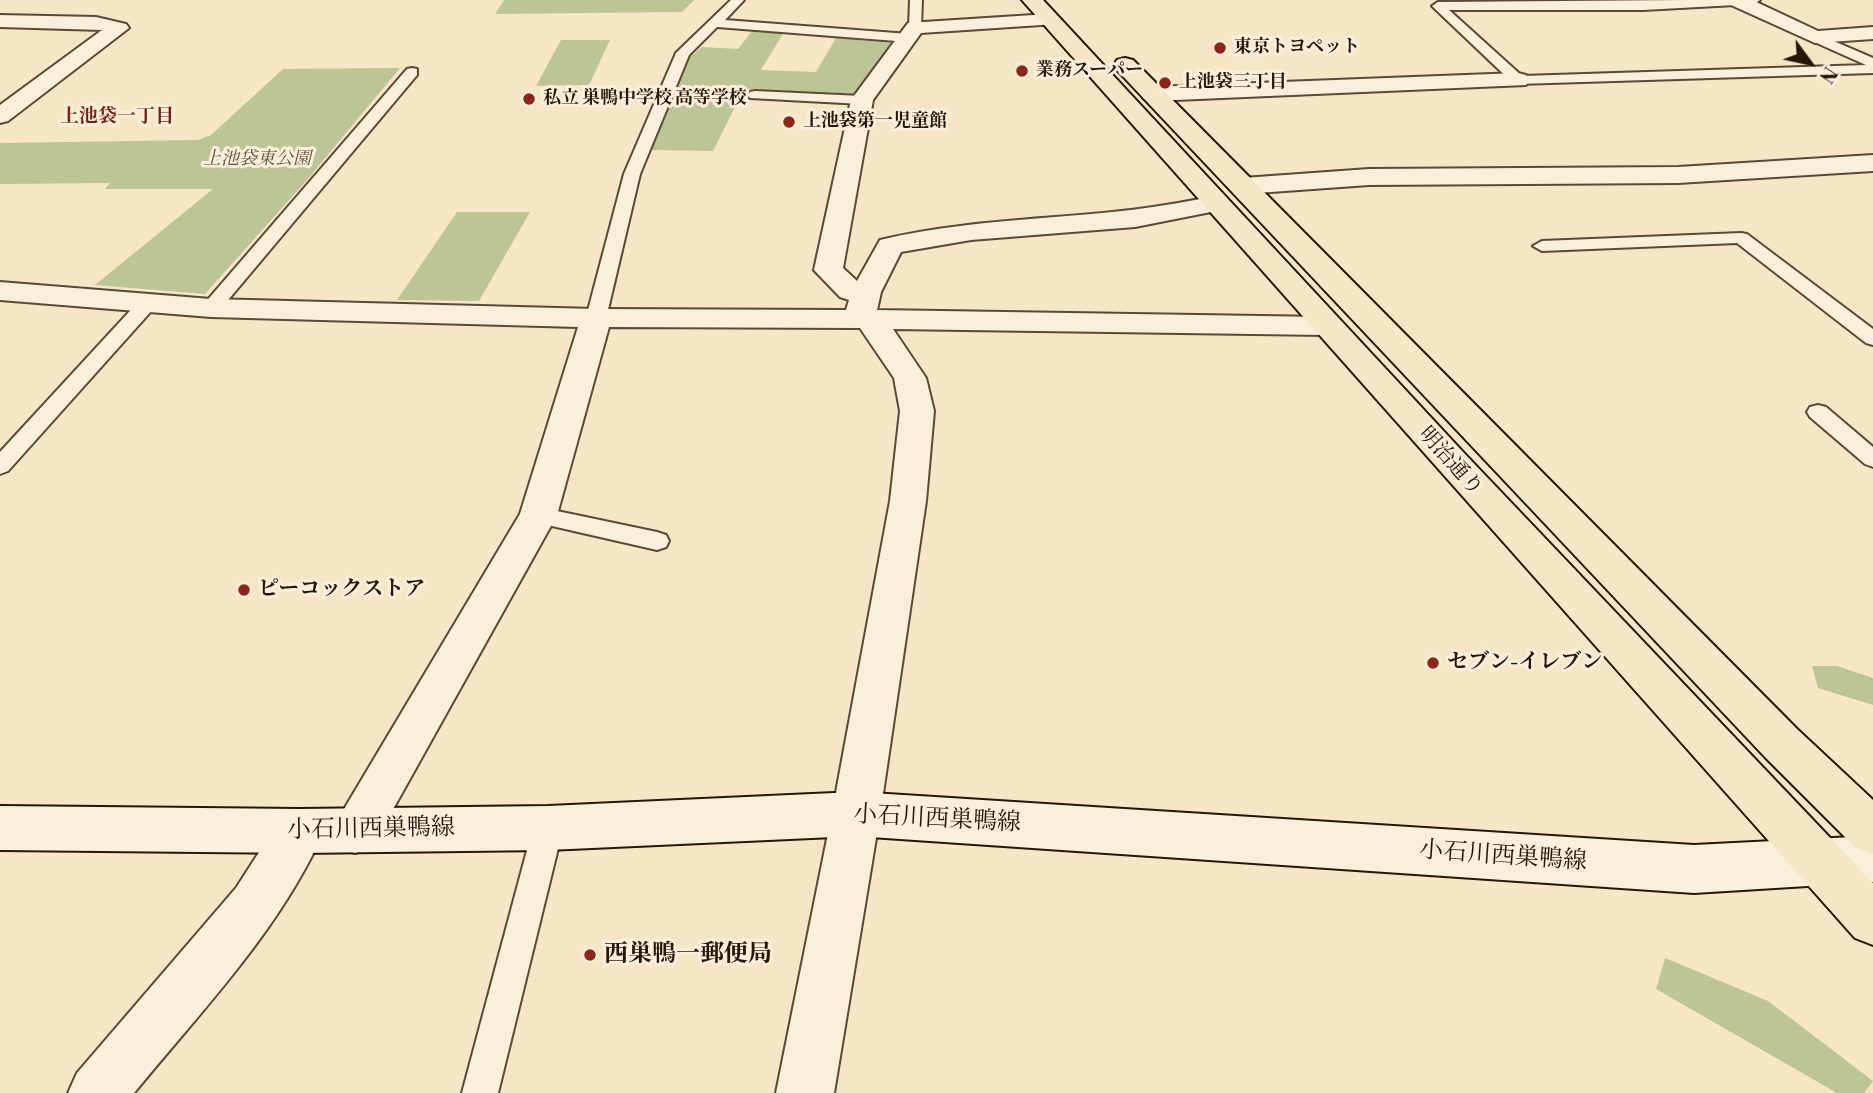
<!DOCTYPE html>
<meta charset="utf-8">
<style>
body{margin:0}
#map{position:relative;width:1873px;height:1093px;overflow:hidden;background:#f6e6c6;font-family:"Libre Bodoni",serif}
canvas{display:block}
.north{position:absolute;left:1775px;top:28px;width:70px;height:70px;-webkit-text-stroke:5px #f9efda;paint-order:stroke;rotate:123deg;font-size:19px;font-weight:700;line-height:28px;text-align:center;color:#261605}
.north::after{content:'';display:block;margin:auto;width:24px;height:32px;background:#261605;clip-path:polygon(50% 0,100% 100%,50% 72%,0 100%)}
</style>
<div id="map">
<canvas width="1873" height="1093"></canvas>
<div class="north">N</div>
</div>
<script>
const context = document.querySelector('canvas').getContext('2d');
context.lineJoin = 'round';
function fillPath(path, color) {
  context.fillStyle = color;
  context.fill(path, 'evenodd');
}
function trace(path, color, width, dash) {
  context.strokeStyle = color;
  context.lineWidth = width;
  context.lineCap = dash ? 'butt' : 'round';
  context.setLineDash(dash || []);
  context.stroke(path);
}
function write(font, color, halo, rows, align = 'center') {
  context.font = font + ' "Libre Bodoni","Noto Serif JP",serif';
  context.lineWidth = 6;
  context.setLineDash([]);
  context.textBaseline = 'middle';
  context.strokeStyle = halo;
  context.fillStyle = color;
  for (const [text, x, y, turn = 0] of rows) {
    context.save();
    context.translate(x, y);
    context.rotate((+turn || 0) * Math.PI / 180);
    context.textAlign = isNaN(turn) ? turn : align;
    if (halo) context.strokeText(text, 0, 0);
    context.fillText(text, 0, 0);
    context.restore();
  }
}
fillPath(new Path2D(`
 M504 0H694L682 12 495 14Z
 M753 30 784 32 761 70 816 72 836 38 892 43 861 94 744 89 713 151 650 150 688 59 702 47 738 49Z
 M561 40H610L589 85 536 86Z
 M400 68 307 180 205 294 95 285 213 189H105L110 183 0 184V143L198 140 211 135 283 69Z
 M457 212H530L479 301 397 300Z
 M1812 666H1837L1873 678V705L1818 688Z
 M1665 958 1768 1001 1873 1081 1864 1093H1837L1656 989Z`), '#bbc596');
const service = new Path2D(`
 M731 0H744L725 20 909 34 916 38 909 42 717 27 689 55 640 174 606 318 596 324 589 322 586 318 624 174 676 53Z
 M910 0H922L921 27 915 31 909 27Z
 M1685 0H1760L1754 4 1643 10H1449L1522 76 1866 65 1810 40V34L1815 33 1873 58V73L1518 84 1513 83 1432 6 1438 2Z
 M412 68 417 69V75L218 312H204L201 308 204 304 407 69Z
 M755 91 862 96 869 100 862 104 750 98 748 95 750 92Z
 M1741 233 1747 234 1873 329V345L1866 343 1737 243 1542 251 1533 246 1542 241Z
 M147 298 154 300 157 304 154 308 8 471 0 474V452L140 300Z
 M1818 405 1826 407 1873 447V467L1865 464 1810 417 1807 412 1810 407Z
 M538 507 657 532 666 535 669 541 666 547 657 550 530 521 526 515 530 509Z
 M548 814 559 818 563 828 498 1093H462L533 828 537 818Z`);
const minor = new Path2D(`
 M1752 0 1818 31 1873 27V39L1815 43 1731 5 1728 1Z
 M1049 14 1056 16 1059 20 1056 24 921 33 873 100 843 268 857 281 880 240C991 213 1106 222 1217 195L1226 197 1230 203 1226 209 1135 227 971 240 901 252 881 292 877 310 1325 317 1336 319 1340 326 1336 333 1325 335 893 329 926 378 934 411 926 501 880 814 834 1093H776L832 814 890 501 900 411 894 378 860 328 609 327 557 515 372 847 355 853 338 847 331 831 520 514 578 327 211 317 0 300V282L211 299 596 309 846 310 849 300 840 297 814 270 851 100 908 23Z
 M0 15 96 17 126 24 129 28 8 121 0 123V105L102 30 0 27Z
 M1518 73 1526 75 1529 80 1526 85 1152 101 1144 99 1141 94 1144 89 1152 87Z
 M1873 155V171L1678 183 1369 185 1243 194 1234 191 1230 186 1234 181 1243 178 1369 169 1678 167Z
 M300 809 317 815 324 831C280 930 202 1010 134 1093H68L77 1073 236 888 283 815Z`);
const secondary = new Path2D(`
 M856 792 1694 845 1873 836V882L1694 893 856 836 548 850 300 853 0 850V806L300 809 548 806Z`);
const primary = new Path2D(`
 M1022 0H1043L1464 453 1873 883V945L1855 938Z
 M1125 58 1133 60 1797 729 1873 800V854L1856 848 1765 757 1117 70 1114 65 1117 60Z`);
trace(service, '#5a4a35', 4);
trace(minor, '#5a4a35', 4);
trace(secondary, '#261605', 4);
trace(primary, '#261605', 4);
fillPath(service, '#f9efda');
fillPath(minor, '#f9efda');
fillPath(secondary, '#f9efda');
fillPath(primary, '#f6e6c6');
for (const [x, y, r, color] of [
 [1220,48,7,"#8f2418"],
 [1022,71,7,"#8f2418"],
 [1165,83,7,"#8f2418"],
 [529,99,7,"#8f2418"],
 [789,122,7,"#8f2418"],
 [244,590,7,"#8f2418"],
 [1433,663,7,"#8f2418"],
 [590,955,7,"#8f2418"]
]) {
  const dot = new Path2D();
  dot.arc(x, y, r, 0, 2 * Math.PI);
  context.fillStyle = color;
  context.fill(dot);
  trace(dot, '#f9efda', 2.5);
}
write('bold 18px', '#261605', '#f9efda', [
 ["東京トヨペット",1234,48],
 ["業務スーパー",1036,71],
 ["上池袋三丁目",1179,83],
 ["私立 巣鴨中学校 高等学校",543,99],
 ["上池袋第一児童館",803,122]
], 'left');
write('italic 18px', '#5a5338', '#f9efda', [
 ["上池袋東公園",257,160]
]);
write('bold 19px', '#7a1f14', '#f9efda', [
 ["上池袋一丁目",117,117]
]);
write('21px', '#261605', '#f9efda', [
 ["明治通り",1450,462,48]
]);
write('bold 21px', '#261605', '#f9efda', [
 ["ピーコックストア",258,590],
 ["セブン-イレブン",1447,663]
], 'left');
write('24px', '#261605', '#f9efda', [
 ["小石川西巣鴨線",937,820,3],
 ["小石川西巣鴨線",371,830,-1],
 ["小石川西巣鴨線",1503,857,4]
]);
write('bold 24px', '#261605', '#f9efda', [
 ["西巣鴨一郵便局",604,955]
], 'left');
</script>
